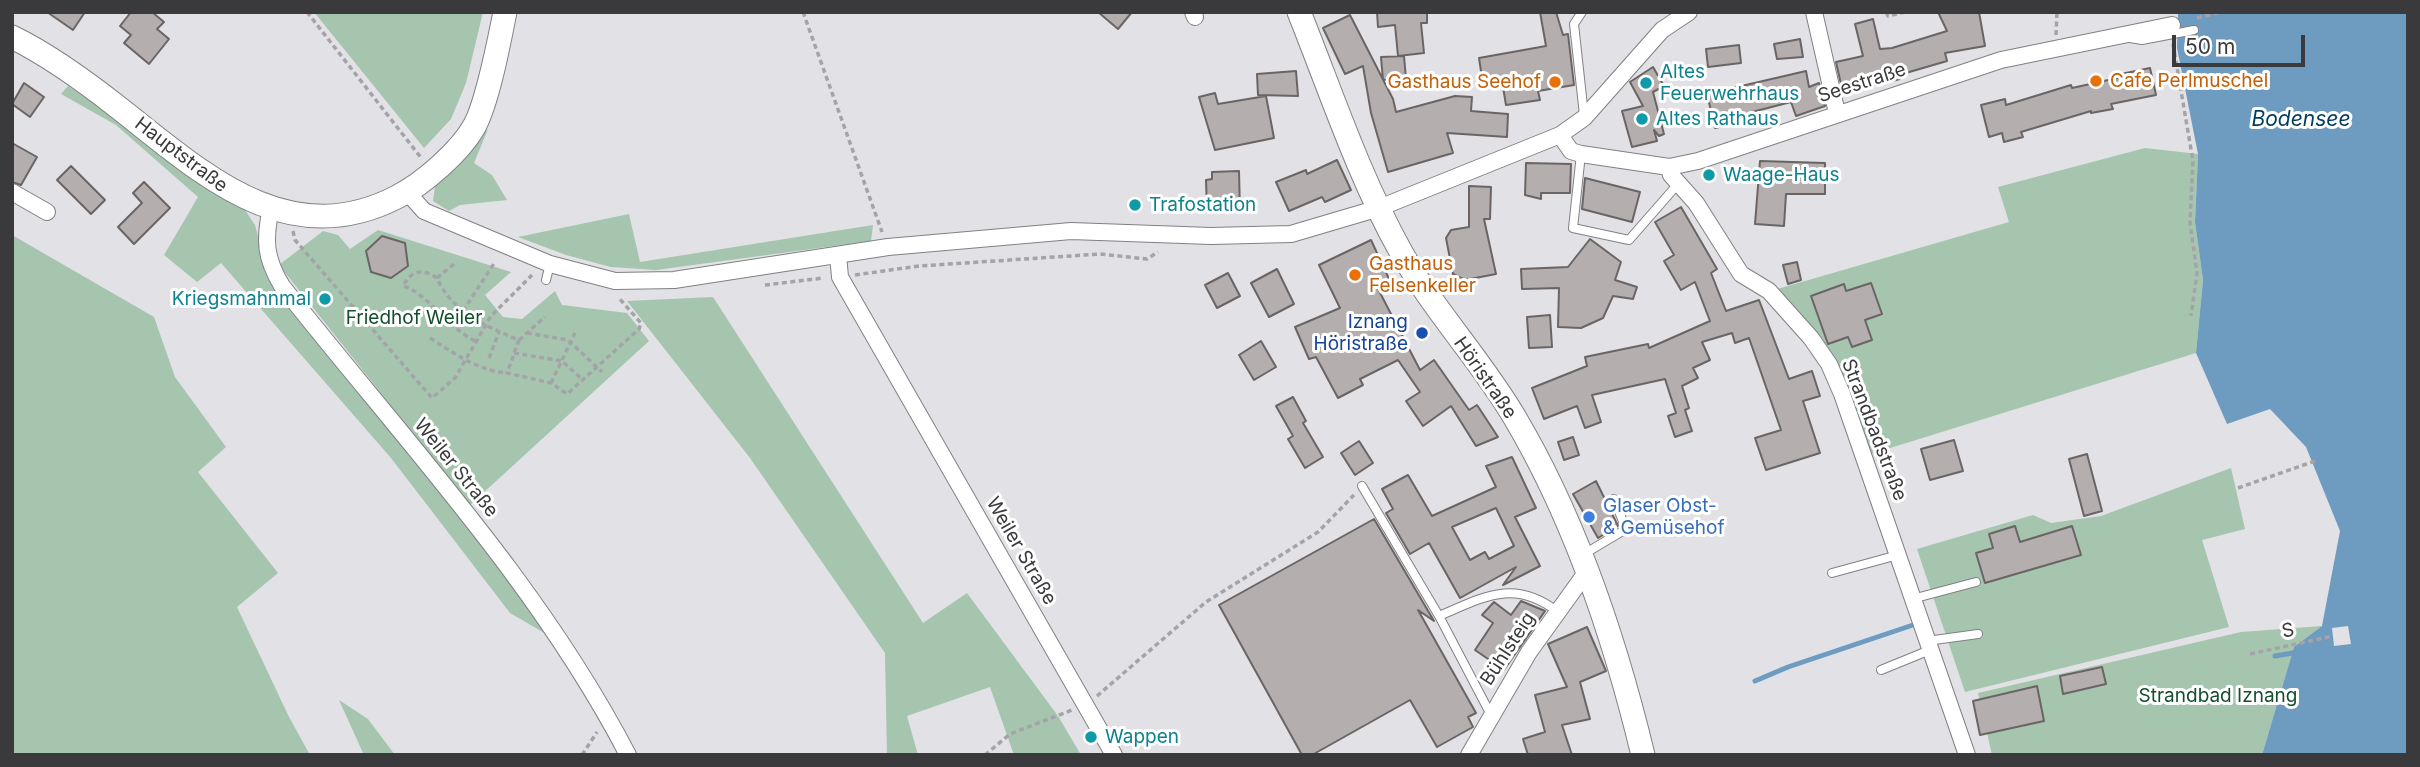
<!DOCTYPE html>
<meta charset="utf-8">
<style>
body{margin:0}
#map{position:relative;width:2420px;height:767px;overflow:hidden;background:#e1e1e6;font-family:Inter,sans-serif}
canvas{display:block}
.frame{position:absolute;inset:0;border:14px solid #3a3a3c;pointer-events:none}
.scale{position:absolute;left:2172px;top:35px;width:133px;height:32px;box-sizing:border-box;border:4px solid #3a3a3c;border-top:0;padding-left:9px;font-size:21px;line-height:24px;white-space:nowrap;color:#3a3a3c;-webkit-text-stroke:5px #fff;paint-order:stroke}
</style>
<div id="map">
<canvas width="2420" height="767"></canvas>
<div class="frame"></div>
<div class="scale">50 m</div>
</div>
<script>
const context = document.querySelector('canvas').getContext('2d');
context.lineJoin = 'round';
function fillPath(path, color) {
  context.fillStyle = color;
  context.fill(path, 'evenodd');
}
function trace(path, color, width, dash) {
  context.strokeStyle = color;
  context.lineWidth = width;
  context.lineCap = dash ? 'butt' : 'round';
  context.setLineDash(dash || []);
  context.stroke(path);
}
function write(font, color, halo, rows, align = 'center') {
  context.font = font + ' Inter,sans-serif';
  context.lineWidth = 6;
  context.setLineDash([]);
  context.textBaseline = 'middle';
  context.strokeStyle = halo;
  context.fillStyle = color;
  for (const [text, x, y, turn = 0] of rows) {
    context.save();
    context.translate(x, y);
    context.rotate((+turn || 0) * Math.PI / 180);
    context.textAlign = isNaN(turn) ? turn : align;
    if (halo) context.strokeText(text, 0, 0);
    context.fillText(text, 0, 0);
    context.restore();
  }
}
fillPath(new Path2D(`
 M314 12H483L466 83 451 119 424 148Z
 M68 86 143 137 206 187 245 210 255 225 270 280 560 642 510 613 391 458 221 263 197 282 164 255 198 197 116 125 61 94Z
 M488 129 474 163 492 175 507 200 460 205 449 211 433 201 435 186Z
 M2145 148 2198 154 2195 222 2203 280 2196 353 1871 454 1847 388 1774 290 2009 222 1998 187Z
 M629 214 640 262 873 225 871 241 656 270 611 267 566 255 518 237Z
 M378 230 511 272 485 295 503 317 522 319 555 291 562 305 627 313 649 341 470 505 279 265 323 231 338 235 350 249Z
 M12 235 154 317 175 377 226 447 198 472 278 573 237 607 289 717 310 755H12Z
 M713 297 923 623 967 593 1058 716 1081 755H1014L990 687 907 716 918 755H887L885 653 750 458 627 301Z
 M2231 468 2245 529 2202 540 2229 627 1965 692 1917 549 2033 515 2051 523 2101 516Z
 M2322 626 2294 647 2262 755H1992L1978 693 2241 632Z
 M339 700 368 719 395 755H364Z`), '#a5c5af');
fillPath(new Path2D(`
 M2178 12H2408V755H2262L2294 647 2322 626 2340 531 2306 447 2270 409 2227 424 2196 353 2203 280 2195 222 2198 154 2177 48Z`), '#6e9cc0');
fillPath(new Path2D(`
 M2348 626 2351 644 2334 646 2332 628Z`), '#e1e1e6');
trace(new Path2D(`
 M2275 656 2293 653
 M1755 681 1788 667 1913 625`), '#6e9cc0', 5);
const building = new Path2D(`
 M47 12H85L73 30Z
 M131 12H152L164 22 157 29 169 39 149 64 124 43 131 35 120 26Z
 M1098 12H1132L1118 29Z
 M1377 12H1427V23H1421L1424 53 1398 56 1395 25 1378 27Z
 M1540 12H1556L1563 35 1568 34 1574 85 1538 91 1540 100 1506 105 1502 81 1483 84 1479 58 1546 46Z
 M1938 12H1979L1985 46 1945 53 1947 61 1899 75 1900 79 1843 93 1836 62 1863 56 1855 24 1873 19 1880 49 1892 48 1947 31Z
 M1350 15 1393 99 1396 112 1455 96 1472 97 1471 111 1508 114 1507 137 1447 133 1453 153 1388 172 1371 113 1363 66 1345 74 1323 28Z
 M1800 39 1803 57 1777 59 1774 44Z
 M1739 45 1741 63 1708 67 1706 49Z
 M1404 56 1406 79 1383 80 1381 57Z
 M1653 67 1664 86 1653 92 1664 134 1659 136 1654 130 1657 141 1632 147 1622 111 1643 106 1630 82Z
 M2150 68 2156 95 2111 104 2113 109 2091 113V111L2021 132 2023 137 2004 142 2002 133 1989 137 1981 105 2005 99 2006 105 2071 85 2072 88 2122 77 2121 74Z
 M1296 71 1298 96 1258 95 1257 74Z
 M1806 71 1809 87 1819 83 1825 106 1796 116 1791 102 1752 112 1754 119 1715 128 1707 94Z
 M24 83 44 97 30 117 12 104Z
 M1215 93 1218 104 1266 96 1274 138 1215 150 1199 97Z
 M12 143 37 157 21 185 12 182Z
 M1337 160 1351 190 1325 202 1322 197 1289 211 1276 182 1306 170 1307 174Z
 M1760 161 1825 163V194H1786L1784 226 1755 224Z
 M1526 163 1571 164 1570 193H1541V199L1525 195Z
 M71 166 105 200 91 214 57 180Z
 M1239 171 1240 211 1207 212 1206 180 1212 179V172Z
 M1585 178 1640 192 1632 222 1582 209Z
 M144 182 170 208 134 244 118 227 142 203 133 193Z
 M1469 186 1491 187 1490 219H1484L1496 274 1465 280 1453 274 1446 238 1451 230 1469 227Z
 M1681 207 1717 269 1711 273 1726 311 1759 300 1789 379 1812 371 1820 396 1803 401 1820 453 1766 470 1755 438 1781 430 1749 338 1735 343 1732 333 1702 342 1710 360 1693 368 1698 378 1682 386 1689 408 1685 410 1692 431 1675 437 1668 416 1676 413 1665 379 1592 395 1601 422 1585 428 1577 406 1544 419 1532 388 1587 366 1585 357 1648 344 1649 348 1710 321 1695 282 1681 290 1664 261 1674 255 1655 222Z
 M382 236 405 243 408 266 391 278 371 272 366 251Z
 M1590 239 1621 262 1615 280 1637 287 1633 299 1613 296 1603 318 1581 328 1558 327 1559 288 1522 289 1521 269 1568 267Z
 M1371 240 1389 279 1376 285 1420 370 1434 360 1469 410 1477 405 1498 437 1476 446 1451 406 1423 426 1406 401 1420 392 1398 360 1360 379 1363 385 1338 398 1316 357 1309 359 1295 327 1340 308 1319 265Z
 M1797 262 1801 280 1788 284 1783 265Z
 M1277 269 1294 304 1269 317 1251 283Z
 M1228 273 1240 296 1217 308 1205 285Z
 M1871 283 1882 314 1865 320 1872 340 1852 347 1848 337 1828 344 1811 296 1844 284 1846 291Z
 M1550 315 1552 347 1529 348 1527 317Z
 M1261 341 1276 367 1254 380 1239 355Z
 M1293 397 1306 421 1303 423 1323 457 1305 468 1288 439 1293 436 1276 406Z
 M1573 437 1579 455 1564 460 1558 442Z
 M1954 440 1963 471 1930 480 1921 449Z
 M1359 441 1373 463 1355 475 1341 453Z
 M2087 454 2102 511 2084 516 2069 459Z
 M1512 457 1536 508 1515 517 1540 566 1503 585 1516 567 1460 598 1429 543 1410 554 1386 513 1393 509 1382 489 1408 475 1432 516 1496 487 1486 466ZM1496 508 1514 546 1489 559 1485 552 1470 560 1452 527Z
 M1596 481 1618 526 1598 538 1573 494Z
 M1374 519 1434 621 1418 610 1476 713 1468 717 1473 727 1437 747 1410 700 1312 755H1302L1219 605Z
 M2015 526 2020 542 2072 526 2081 555 1985 583 1976 553 1993 548 1989 534Z
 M1521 601 1545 611 1504 670 1475 650 1493 623 1482 615 1494 602 1511 615Z
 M1587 627 1606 671 1580 682 1590 719 1562 725 1572 755H1528L1523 739 1545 732 1535 695 1567 687 1548 644Z
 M2102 667 2106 684 2063 694 2060 676Z
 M2037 686 2044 721 1980 735 1973 701Z`);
fillPath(building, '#b4afae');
trace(building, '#6a6564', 2);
const lane = new Path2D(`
 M1582 12 1574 24 1584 115
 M2130 38 2142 40 2194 30
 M1581 154 1573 228 1629 240 1677 185
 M546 280 550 264
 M1362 486 1439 616 1491 715
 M1584 554 1626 529 1614 499
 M1832 573 1898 555
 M1912 599 1976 582
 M1439 616C1484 597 1514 578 1558 612
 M1927 641 1978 634
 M1881 670 1930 650`);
const street = new Path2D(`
 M1193 12 1195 17
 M1814 12 1837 113
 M1560 135 1571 151 1581 154 1669 167 1698 161 2001 60 2172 25
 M1669 167 1671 175 1696 203 1741 274 1769 291 1811 338 1829 364 1842 394 1967 755
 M12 192 47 212
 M407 192 424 211 550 264 615 281 674 280 888 247 1071 231 1211 236 1291 234 1379 208 1560 135 1584 118 1662 30 1689 12
 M271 208C264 240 265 258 282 286 402 438 538 582 628 755
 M838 255 840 277 1114 755
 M1469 755 1529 652 1588 570`);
const secondary = new Path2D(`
 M1299 12C1331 92 1359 177 1401 252 1434 311 1481 360 1515 418 1576 521 1615 639 1643 755
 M12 37C49 55 86 82 119 108 201 172 286 254 397 197 423 184 461 151 475 125 488 100 499 42 505 12`);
trace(lane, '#818185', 10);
trace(street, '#818185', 18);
trace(secondary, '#818185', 25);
trace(new Path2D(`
 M307 12 422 159
 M803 12 882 232
 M1886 12 1888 16 1905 12
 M2197 18 2221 12
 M2056 35 2057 12
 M2173 44 2193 161 2190 222 2197 273 2191 316
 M293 231 295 240 432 398 455 378 491 316 532 275
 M454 264 437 278C452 312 487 327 519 340L507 373 551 383 567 394 639 329 641 323 618 297
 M855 275 919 266 1100 254 1147 259 1158 252
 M437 278C422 268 412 270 403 286 427 293 447 327 475 341
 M765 285 823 278
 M463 311 495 262
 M527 333 568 340 602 372
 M430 338C455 354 477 370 507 373
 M519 340 545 317
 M514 353 562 361 583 380
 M489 358 499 332
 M551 383 575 333
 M2238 488 2315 461
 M2250 654 2333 636
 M1097 696 1206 602 1318 532 1354 495
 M582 755 597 732
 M985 755 1010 734 1072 710`), '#a4a4a8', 3.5, [5, 3.5]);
trace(lane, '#fff', 8);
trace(street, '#fff', 16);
trace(secondary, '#fff', 23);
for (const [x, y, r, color] of [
 [2096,81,7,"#e8710a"],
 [1555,82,7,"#e8710a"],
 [1646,83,7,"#0f9aa8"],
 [1642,119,7,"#0f9aa8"],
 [1709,175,7,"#0f9aa8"],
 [1135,205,7,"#0f9aa8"],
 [1355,275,7,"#e8710a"],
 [325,299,7,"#0f9aa8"],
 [1422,333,7,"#1a4fb4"],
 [1589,517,7,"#3f7fe0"],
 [1091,737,7,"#0f9aa8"]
]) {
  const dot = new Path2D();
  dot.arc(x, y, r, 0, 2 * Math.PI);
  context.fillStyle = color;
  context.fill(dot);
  trace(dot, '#fff', 2.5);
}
write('19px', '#0d838f', '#fff', [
 ["Altes",1660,72],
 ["Feuerwehrhaus",1660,94],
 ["Altes Rathaus",1656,119],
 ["Waage-Haus",1723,175],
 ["Trafostation",1149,205],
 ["Kriegsmahnmal",311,299,"right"],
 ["Wappen",1105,737]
], 'left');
write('19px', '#c56008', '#fff', [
 ["Cafe Perlmuschel",2110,81],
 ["Gasthaus Seehof",1541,82,"right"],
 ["Gasthaus",1369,264],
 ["Felsenkeller",1369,286]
], 'left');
write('19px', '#3a3a3c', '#fff', [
 ["Seestraße",1862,83,-18],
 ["Hauptstraße",181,155,37],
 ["Höristraße",1485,378,55],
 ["Strandbadstraße",1874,430,69],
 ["Weiler Straße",456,468,51],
 ["Weiler Straße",1021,551,60],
 ["S",2288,631,-12],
 ["Bühlsteig",1508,649,-57]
]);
write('19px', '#144e2e', '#fff', [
 ["Friedhof Weiler",414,318],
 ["Strandbad Iznang",2218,696]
]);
write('19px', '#164399', '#fff', [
 ["Iznang",1408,322],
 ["Höristraße",1408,344]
], 'right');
write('19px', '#366cbe', '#fff', [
 ["Glaser Obst-",1603,506],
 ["& Gemüsehof",1603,528]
], 'left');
write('italic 21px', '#003c5f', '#fff', [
 ["Bodensee",2301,120]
]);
</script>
